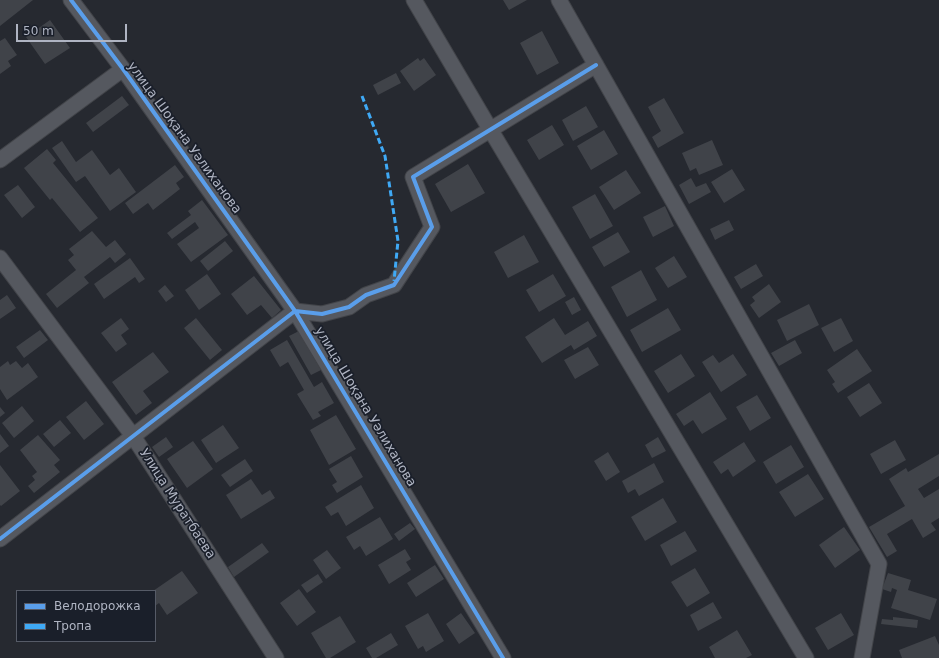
<!DOCTYPE html>
<meta charset="utf-8">
<style>
body{margin:0}
#map{position:relative;width:939px;height:658px;overflow:hidden;background:#262930;font-family:"DejaVu Sans",sans-serif}
canvas{display:block}
.legend{position:absolute;left:16px;top:590px;width:140px;height:52px;box-sizing:border-box;background:#1a1f2a;border:1px solid #565b67;margin:0;padding:5px 7px;list-style:none;font-size:12px;color:#afb4c2}
.legend li{display:flex;align-items:center;gap:8px;height:20px}
.legend b{width:20px;border:1px solid #565b67}
.scale{position:absolute;left:16px;top:24px;width:111px;height:18px;box-sizing:border-box;border:2px solid #afb4c2;border-top:0;padding-left:5px;font-size:12px;line-height:14px;white-space:nowrap;color:#afb4c2;-webkit-text-stroke:3px #1a1f2a;paint-order:stroke}
</style>
<div id="map">
<canvas width="939" height="658"></canvas>
<ul class="legend">
<li><b style="height:5px;background:#5a9eea"></b>Велодорожка</li>
<li><b style="height:5px;background:#3fa9f5"></b>Тропа</li>
</ul>
<div class="scale">50 m</div>
</div>
<script>
const context = document.querySelector('canvas').getContext('2d');
context.lineJoin = 'round';
function fillPath(path, color) {
  context.fillStyle = color;
  context.fill(path, 'evenodd');
}
function trace(path, color, width, dash) {
  context.strokeStyle = color;
  context.lineWidth = width;
  context.lineCap = dash ? 'butt' : 'round';
  context.setLineDash(dash || []);
  context.stroke(path);
}
function write(font, color, halo, rows, align = 'center') {
  context.font = font + ' "DejaVu Sans",sans-serif';
  context.lineWidth = 3.5;
  context.setLineDash([]);
  context.textBaseline = 'middle';
  context.strokeStyle = halo;
  context.fillStyle = color;
  for (const [text, x, y, turn = 0] of rows) {
    context.save();
    context.translate(x, y);
    context.rotate((+turn || 0) * Math.PI / 180);
    context.textAlign = isNaN(turn) ? turn : align;
    if (halo) context.strokeText(text, 0, 0);
    context.fillText(text, 0, 0);
    context.restore();
  }
}
fillPath(new Path2D(`
 M0 0H33L0 26Z
 M503 0H527L509 10Z
 M50 20 70 48 45 64 26 37Z
 M542 31 559 63 537 75 520 43Z
 M5 38 17 55 8 61 11 66 0 74V41Z
 M418 58 420 61 424 58 436 75 414 91 400 71Z
 M396 73 401 83 378 95 373 85Z
 M122 96 129 105 93 132 86 123Z
 M664 98 684 133 658 148 652 137 661 131 648 107Z
 M586 106 598 127 573 141 562 120Z
 M552 125 564 145 539 160 527 140Z
 M604 130 618 154 591 170 577 146Z
 M712 140 723 165 699 175 696 168 690 171 682 153Z
 M62 141 76 162 92 150 110 175 119 168 136 192 110 211 85 176 76 182 52 148Z
 M47 149 56 160 53 163 98 218 80 232 52 198 50 200 24 168Z
 M468 164 485 193 451 212 435 184Z
 M175 165 184 177 176 183 180 189 153 210 148 203 133 214 125 203Z
 M732 169 745 190 724 203 711 182Z
 M626 170 641 193 614 210 599 187Z
 M691 178 696 187 706 183 711 192 689 204 679 185Z
 M18 185 35 207 22 218 4 195Z
 M595 194 613 226 590 239 572 207Z
 M202 200 228 235 191 262 177 244 199 228 195 222 172 239 167 233 191 215 188 211Z
 M665 206 674 226 653 237 643 217Z
 M729 220 734 230 715 240 710 229Z
 M92 231 106 247 115 240 126 254 115 263 110 257 84 277 89 283 57 308 46 294 76 270 68 260 74 255 69 249Z
 M618 232 630 252 604 267 592 247Z
 M524 235 539 262 508 278 494 252Z
 M225 241 233 251 208 271 200 261Z
 M674 256 687 277 668 288 655 268Z
 M130 258 145 279 139 283 135 277 104 299 94 284Z
 M756 264 763 276 741 289 734 277Z
 M641 270 657 300 627 317 611 287Z
 M207 274 221 294 199 310 185 290Z
 M553 274 566 296 539 312 526 290Z
 M254 276 281 310 272 318 261 305 247 315 231 294Z
 M769 284 781 302 759 318 750 305 755 301 752 297Z
 M165 285 174 296 166 302 158 291Z
 M7 295 16 308 0 319V300Z
 M574 297 581 310 572 315 565 302Z
 M809 304 819 325 787 341 777 320Z
 M668 308 681 330 642 352 630 330Z
 M121 318 129 329 121 335 127 344 116 352 101 333Z
 M196 318 222 350 210 360 184 328Z
 M554 318 565 335 588 321 597 336 574 350 571 345 542 363 525 337Z
 M841 318 853 341 834 352 821 328Z
 M40 330 48 340 24 358 16 347Z
 M299 331 321 370 311 375 289 336Z
 M287 340 314 387 322 382 334 403 318 412 321 416 313 420 297 394 304 390 288 362 280 367 270 350Z
 M795 340 802 353 779 366 771 353Z
 M588 347 599 365 575 379 564 360Z
 M857 349 872 371 838 393 832 384 835 382 827 370Z
 M153 352 169 372 143 391 152 403 136 415 112 382Z
 M681 354 695 376 668 393 654 371Z
 M733 354 747 375 721 392 702 362 713 355 719 363Z
 M8 361 10 365 16 361 22 368 28 363 38 377 7 400 0 389V367Z
 M869 383 882 403 860 417 847 397Z
 M710 392 727 419 702 434 693 420 684 426 676 414Z
 M757 395 771 418 750 431 736 407Z
 M86 401 104 424 84 440 66 417Z
 M22 406 34 421 14 438 2 423Z
 M0 407 5 413 0 417Z
 M336 415 356 449 329 465 310 430Z
 M60 420 71 433 54 447 43 434Z
 M223 425 239 448 216 463 201 440Z
 M0 434 9 446 0 453Z
 M38 435 60 460 54 465 60 472 34 493 28 486 35 480 32 476 37 472 20 450Z
 M166 437 173 447 159 457 152 447Z
 M658 437 666 451 652 458 645 445Z
 M895 440 906 460 881 474 870 454Z
 M193 441 213 469 187 488 167 459Z
 M744 442 756 461 733 477 728 469 721 474 713 462Z
 M791 445 804 467 776 484 763 462Z
 M608 452 620 472 606 481 594 461Z
 M939 454V476L918 489 924 498 939 489V518L931 523 936 530 923 538 912 519 887 534 897 551 887 557 869 527 905 506 889 479 906 468 908 472Z
 M351 456 363 477 337 493 332 485 337 482 329 469Z
 M245 459 253 471 230 487 221 475Z
 M654 463 664 482 639 496 635 489 628 493 622 481Z
 M0 465 20 491 1 506 0 505Z
 M808 474 824 499 795 517 779 492Z
 M251 479 262 495 270 490 275 498 241 519 226 495Z
 M361 485 374 508 346 526 338 512 331 516 325 507Z
 M663 498 677 522 645 541 631 517Z
 M380 517 393 539 366 556 360 546 354 550 346 537Z
 M410 523 415 529 399 541 394 534Z
 M844 527 860 550 835 568 819 545Z
 M685 531 697 551 671 566 660 545Z
 M262 543 269 552 234 577 228 567Z
 M405 549 411 559 406 562 411 570 389 584 378 565Z
 M327 550 341 568 326 579 313 560Z
 M435 565 444 579 416 597 407 583Z
 M695 568 710 593 687 607 671 582Z
 M182 571 198 593 167 615 159 603 155 606V591H153Z
 M888 573 911 580 908 590 937 599 930 620 891 608 897 590 892 588 891 592 882 589Z
 M318 574 323 582 307 593 301 585Z
 M299 589 316 612 297 626 280 603Z
 M713 602 722 618 698 631 690 615Z
 M428 613 444 641 426 652 423 646 418 649 405 626Z
 M461 613 475 633 459 644 446 624Z
 M841 613 854 635 828 650 815 628Z
 M340 616 356 642 330 658H326L311 633Z
 M893 617 918 620 917 628 881 624 882 619 893 620Z
 M737 630 752 655 746 658H715L709 647Z
 M391 633 398 645 376 658H372L366 648Z
 M935 636 939 645V658H902L899 650Z`), '#404349');
const minor = new Path2D(`
 M71 0 123 69 295 311 503 658
 M414 0 490 129 806 658
 M559 0 879 564 862 658
 M0 160 123 69
 M0 258 133 436 276 658
 M0 539 295 311 322 314 349 307 366 295 394 285 432 227 413 177 596 65`);
trace(minor, '#424449', 17);
trace(minor, '#55585f', 15);
trace(new Path2D(`
 M362 96 385 156 398 241 394 281`), '#3fa9f5', 3, [6, 3]);
trace(new Path2D(`
 M71 0 123 69 295 311 503 658
 M0 539 295 311 322 314 349 307 366 295 394 285 432 227 413 177 596 65`), '#5a9eea', 4);
write('13px', '#afb4c2', '#1a1f2a', [
 ["улица Шоқана Уәлиханова",184,138,54],
 ["улица Шоқана Уәлиханова",365,407,59],
 ["Улица Муратбаева",177,504,57]
]);
</script>
